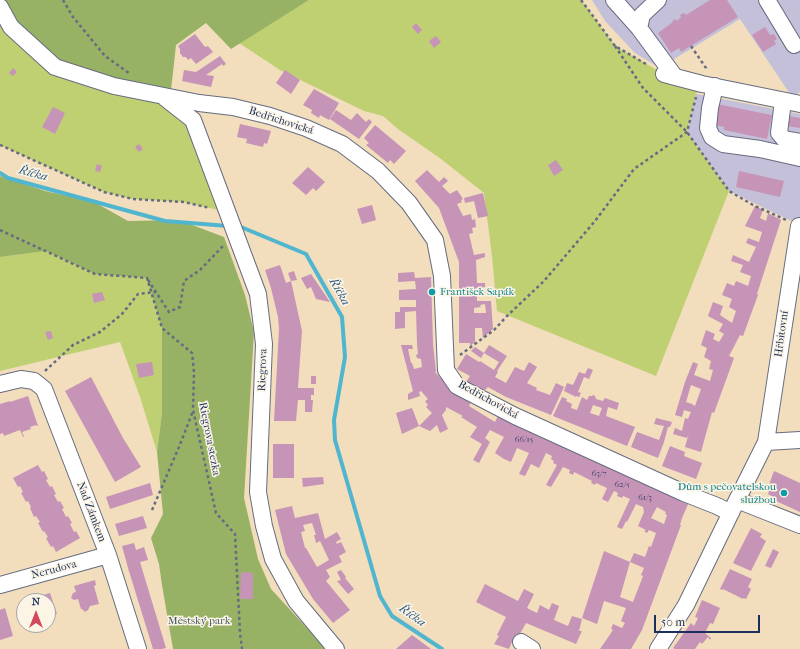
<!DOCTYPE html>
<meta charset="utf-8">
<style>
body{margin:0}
#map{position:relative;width:800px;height:649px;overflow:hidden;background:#f2ddbd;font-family:"IM FELL French Canon",serif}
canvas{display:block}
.north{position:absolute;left:16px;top:593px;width:40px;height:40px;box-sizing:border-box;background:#fcf5e5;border:1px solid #a2a6af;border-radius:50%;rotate:0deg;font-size:11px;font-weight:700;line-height:16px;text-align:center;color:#1b2f5e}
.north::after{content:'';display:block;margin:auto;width:14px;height:18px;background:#d1495b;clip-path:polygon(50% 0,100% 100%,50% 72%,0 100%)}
.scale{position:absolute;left:654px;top:615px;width:106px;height:18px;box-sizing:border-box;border:2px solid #1b2f5e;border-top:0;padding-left:5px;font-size:12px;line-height:14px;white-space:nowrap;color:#1b2f5e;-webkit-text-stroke:3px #fcf5e5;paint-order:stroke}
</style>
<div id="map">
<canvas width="800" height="649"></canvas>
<div class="north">N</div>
<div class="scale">50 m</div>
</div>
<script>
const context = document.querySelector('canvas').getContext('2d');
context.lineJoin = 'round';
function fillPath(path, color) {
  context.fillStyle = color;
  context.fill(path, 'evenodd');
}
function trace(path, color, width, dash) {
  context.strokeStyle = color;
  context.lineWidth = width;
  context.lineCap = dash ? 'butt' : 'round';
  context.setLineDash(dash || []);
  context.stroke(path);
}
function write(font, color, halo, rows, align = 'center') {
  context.font = font + ' "IM FELL French Canon",serif';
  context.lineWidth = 3;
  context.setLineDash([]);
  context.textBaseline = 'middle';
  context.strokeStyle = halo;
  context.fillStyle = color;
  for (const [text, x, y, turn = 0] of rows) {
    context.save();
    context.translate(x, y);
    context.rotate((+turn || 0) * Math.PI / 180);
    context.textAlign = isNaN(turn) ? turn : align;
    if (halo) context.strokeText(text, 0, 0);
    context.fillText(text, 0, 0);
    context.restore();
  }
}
fillPath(new Path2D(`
 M592 0H800V92L792 97 740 19 671 61 658 67 635 53 605 21Z
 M696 94 800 114V225L729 191 687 132Z`), '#c5c0da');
fillPath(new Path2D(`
 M309 0H581L587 8 615 46 664 74 702 84 696 94 687 132 729 191 656 376 497 311 492 256 484 193 441 159 398 129 383 116 364 111 280 70 239 43Z
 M0 7 162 96 193 120 227 212 184 202 133 199 104 192 0 145Z
 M46 251 95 274 147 278 162 328V413L157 452 140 397 120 342 0 371V257Z`), '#bfd073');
fillPath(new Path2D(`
 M0 0H309L231 49 206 23 176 45 171 90 55 67 11 27Z
 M0 176 45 191 94 202 128 221 179 220 224 237 245 295 254 332 244 498 258 559 271 589 326 649H173L162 585 159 564 151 538 163 514 157 452 162 413V328L147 278 95 274 46 251 0 257Z`), '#97b265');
trace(new Path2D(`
 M0 173 8 178 165 221 228 226
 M237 227H241L306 254 342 317 345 357 334 420 335 440 380 596 392 616 442 649`), '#50b5cf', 4);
fillPath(new Path2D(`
 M710 0H727L738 17 681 52 679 48 671 53 658 33 673 22 672 21 676 19 677 21 681 17 680 15 684 13 686 15Z
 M416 23 422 30 418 34 412 27Z
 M765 27 770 35 774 34 777 39 774 41 776 44 763 52 752 35Z
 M195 34 205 47 208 46 213 52 196 64 191 58 188 60 186 57H183L180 53V49L178 46Z
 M436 36 441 42 434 48 429 41Z
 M220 56 226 64 223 66 222 64 206 75 214 76 211 87 182 81 184 70 196 72Z
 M13 68 17 72 13 76 9 73Z
 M285 70 300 80 291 94 276 83Z
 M314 89 339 103 329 120 320 115 319 118 311 113 312 110 303 105Z
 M717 104 772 115 767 139 724 130V127L713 125Z
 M53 107 65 113 55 134 42 127Z
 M336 110 351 120 357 113 366 122 369 119 372 122 359 139 330 119Z
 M789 116 800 118V128L787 126Z
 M240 124 271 131 267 144 264 143 263 147 246 143 247 139 237 137Z
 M375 125 406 151 394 164 390 160 388 163 366 145 369 143 364 138Z
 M139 144 143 149 139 152 135 147Z
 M556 160 563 170 554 176 548 165Z
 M97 164 102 166 100 172 95 171Z
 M308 167 325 182 316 191 313 188 306 195 292 183Z
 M427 170 439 182 444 177 448 181 442 186 450 194 457 190 463 199 461 200 462 202 457 204 463 216 471 214 472 220 475 219 476 227 472 228 473 233 469 234 474 255 485 253V257L476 260 477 283H485V287L477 288V301H491L493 329 483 338 482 328H475V342L470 346V343H459V262L439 208 415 181ZM485 304 486 313H474V308L481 307 480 305Z
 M739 171 784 181 780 197 736 187Z
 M483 193 488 216 478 218 474 201 465 203 464 198Z
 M372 205 376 220 362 224 357 209Z
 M755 206 763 210 760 218 766 221 768 213 781 220 757 294 758 295 743 336 740 335 729 356 734 358 714 413 712 412 701 452 685 447 689 433 687 438 673 434 675 428 682 431 685 418 688 419 691 412 684 410 682 417 675 415 685 382 693 362 698 364 694 375 710 381 713 370 709 369 711 361 704 357 707 348 701 345 706 330 715 334 713 339 719 342 724 334 719 331 723 324 708 316 713 302 723 306 720 315 732 323 736 311 729 307 732 299 722 295 727 283 734 286 736 281 748 286 751 276 740 272 743 265 731 261 733 255 749 262 756 247 746 243 748 238 759 242 762 232 745 226ZM691 385 701 389 695 406 692 404 686 402Z
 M280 265 286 283 291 281 302 331 298 388H314V395H311V400H313L312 412H305V400H298L296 421H274L279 329 278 317 271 288 265 270Z
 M294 271 297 280 291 281 288 273Z
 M414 272 415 278 431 277 433 344 436 371 435 372 454 391 472 400 469 406 495 422 499 414 689 502 682 518 680 525H681L642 630 631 649H600L613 630 611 629 613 624 622 628 625 623 621 621 626 608 604 601 597 624 582 618 604 551 630 562 620 597 633 602 643 576 641 575 644 568 630 562 634 553 645 557 649 546 651 547 656 533 649 530 647 533 644 531 646 530 638 526 644 512 643 507 636 504 627 522 626 521 622 529 617 527 630 499 623 496 622 498 617 496 618 493 614 491 608 502 602 499 607 488 596 483 595 485 591 483 592 481 574 472 573 475 569 473 570 470 563 467 551 487 546 485 557 465 553 463 554 461 551 459 552 456 546 453 539 468 531 464 525 476 519 474 529 453 517 448 511 462 504 459 495 453 504 437 490 430 485 438 490 442 479 463 473 460 482 444 470 437 477 427 461 417 463 416 446 407V410L442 415 448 429 440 433 437 425 430 431 419 426 432 413 426 407 428 405 425 401 428 399 421 391 419 392 420 396 408 400V394L413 391 401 345H412L413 349H408L411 363H412L414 369 422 367 421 359 417 358 416 355 418 354 417 344 416 311 405 312V328L395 329V312H400V307H416V300H399V290L416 289 415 281 398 282V273ZM657 507 666 512 665 514 667 515 664 524 651 518Z
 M311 274 330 302 316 299 311 287 307 289 301 278Z
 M102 292 105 300 94 303 92 294Z
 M51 331 53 338 48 340 45 332Z
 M489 345 507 356 497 371 498 372 495 377 506 383 515 367 524 371 529 362 537 367 527 383 537 388 536 390 550 395 556 383 564 387 551 415 506 397 488 387 483 392 466 382 470 376 457 369 466 354 479 362 480 361 494 370 499 362 484 353Z
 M475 347 484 353 481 358 471 351Z
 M152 362 154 375 139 378 136 364Z
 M588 368 593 370 589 379 584 377 578 392 581 393 579 397 576 396V397L564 391 567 383 573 385 579 372 585 374Z
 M311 376H316V384H311Z
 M91 377 123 438 141 467 115 482 65 391Z
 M593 395 595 396 596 399 603 401 605 398 619 403 617 410 608 407 606 416 635 427 627 446 553 416 562 397 567 399 566 401 572 404 571 408 577 410 582 397 587 400 589 396H592ZM593 405 602 408 599 416 590 413Z
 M28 396 38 426H37L36 425 30 427 31 429 22 432 24 437H23L20 430 4 436 3 433 0 434V404L10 401V402Z
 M412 408 419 426 402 434 396 413Z
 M656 418 672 422 670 427H668L664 442 658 458 631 447 637 432 659 440 664 426 654 424Z
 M273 444H294V478H273Z
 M670 446 685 452 684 456 702 463 696 479 662 466Z
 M38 465 42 472 44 471 48 479 46 480 50 487 52 486 56 494 54 495 58 502 60 501 64 508 62 509 66 517 68 516 72 523 70 524 74 532 76 531 80 538 56 552 53 546 51 547 46 538 48 537 44 531 43 532 38 523 40 522 36 516 34 517 30 508 31 507 28 501 26 502 21 493 23 492 20 486 18 487 13 478Z
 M774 471 800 483V512L776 501 777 499 768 494 769 492 767 490Z
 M323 477 324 484 303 487 302 478Z
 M150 483 153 495 110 509 106 497Z
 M292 506 295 518 318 513 325 539 337 532 341 539 336 542 337 544 341 542 346 552 339 556 342 562 326 570 330 577 326 581 350 610 333 623 313 599 286 554 275 510ZM312 523 316 535H314L316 543 320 541 329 560 317 567 306 548H305L301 532 305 531 303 525Z
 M143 516 147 528 119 536 115 524Z
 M751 528 762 534 760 537 766 541 751 571 733 563Z
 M134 543 136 550 144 547 148 560 140 562 166 648 162 649H153L128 568 122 546Z
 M773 549 779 552 771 568 765 566Z
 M730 569 752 579 748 587 751 589 746 599 743 598V599L723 589 722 590 720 589Z
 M341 570 346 577 345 578 354 589 348 594 337 581 341 580 337 572Z
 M241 572 253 573V599H240Z
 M95 580 96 585 94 586 99 604 90 606 88 610 85 612 82 609H81L78 599 74 600 71 598 73 593 76 592 74 586Z
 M485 584 518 601 524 589 534 594 527 608 537 613 540 605 549 610 552 603 559 606 554 620 568 626 572 616 582 619 579 631H582L576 644 526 623 517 639 514 637 509 649 494 644 499 636 497 635 506 617 476 602Z
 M50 593 57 614 48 616V601H31L30 599Z
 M702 600 720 608 713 624 710 623 705 633 711 638 710 640 708 637 702 644 700 642 695 649H675L673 648 691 623 694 626 698 618 695 617Z
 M5 608 13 636 0 640V610Z
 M412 635 431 649H396Z`), '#c694b6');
const minor = new Path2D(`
 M614 0 639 28 675 77
 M767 0 794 45
 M0 7 11 27 55 67 114 86 199 103 233 107 270 116 306 128 342 144 378 171 409 203 435 240 442 276 446 370 457 386 515 416 684 493 717 506 731 513
 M639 28 642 15 658 0
 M664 74 702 84 800 104
 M715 86 710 108 708 128 712 137 723 144 760 149 800 158
 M165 98 193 120 258 294 264 344 258 492 264 526 273 559 296 601 336 649
 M783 101 779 133 784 139 800 142
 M0 384 21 379 34 381 44 389 108 555 138 649
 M766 442 799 226
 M737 500 800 525
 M0 585 108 555
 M521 642 532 649
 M658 649 686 605 737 500 766 442 800 440`);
trace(minor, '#666c7f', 18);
trace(new Path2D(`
 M63 0 73 17 105 56 129 73
 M581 0 587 8 615 46 646 64
 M615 46 643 88 687 132 729 191 753 205 786 220
 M691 46 706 68V70
 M0 145 104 192 133 199 184 202 210 208
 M0 230 95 274 147 278 162 328 192 353 194 372 193 410 216 513 235 534 240 633 242 649
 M148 280 169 312 180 307 184 281 200 270 224 245
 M460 355 494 330 507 316 544 281 595 221 634 169 687 132 696 97
 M45 371 73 345 100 332 122 314 138 294 156 292
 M152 510 179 447 193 411`), '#666c7f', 2.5, [3, 3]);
trace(minor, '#fff', 16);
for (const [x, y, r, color] of [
 [432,292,4,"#0f9aa8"],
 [784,493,4,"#0f9aa8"]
]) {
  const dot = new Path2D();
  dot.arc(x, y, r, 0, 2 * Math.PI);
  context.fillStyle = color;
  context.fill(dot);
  trace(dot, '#fcf5e5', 1.5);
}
write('9px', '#464874', null, [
 ["66/15",524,440],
 ["63/7",599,474],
 ["62/5",622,485],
 ["61/3",645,498]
]);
write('11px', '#1b2f5e', '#fcf5e5', [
 ["Bedřichovická",281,121,18],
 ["Hřbitovní",782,334,-82],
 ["Riegrova",263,370,-88],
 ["Bedřichovická",488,400,29],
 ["Riegrova stezka",209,439,79],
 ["Nad Zámkem",91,512,69],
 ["Nerudova",54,570,-15]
]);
write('11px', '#0d838f', '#fcf5e5', [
 ["František Sapák",440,292],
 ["Dům s pečovatelskou",776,487,"right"],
 ["službou",776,500,"right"]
], 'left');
write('11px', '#445763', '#fcf5e5', [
 ["Městský park",199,621]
]);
write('italic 12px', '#2b5780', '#fcf5e5', [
 ["Říčka",33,174,15],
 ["Říčka",339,292,60],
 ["Říčka",412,616,36]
]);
</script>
